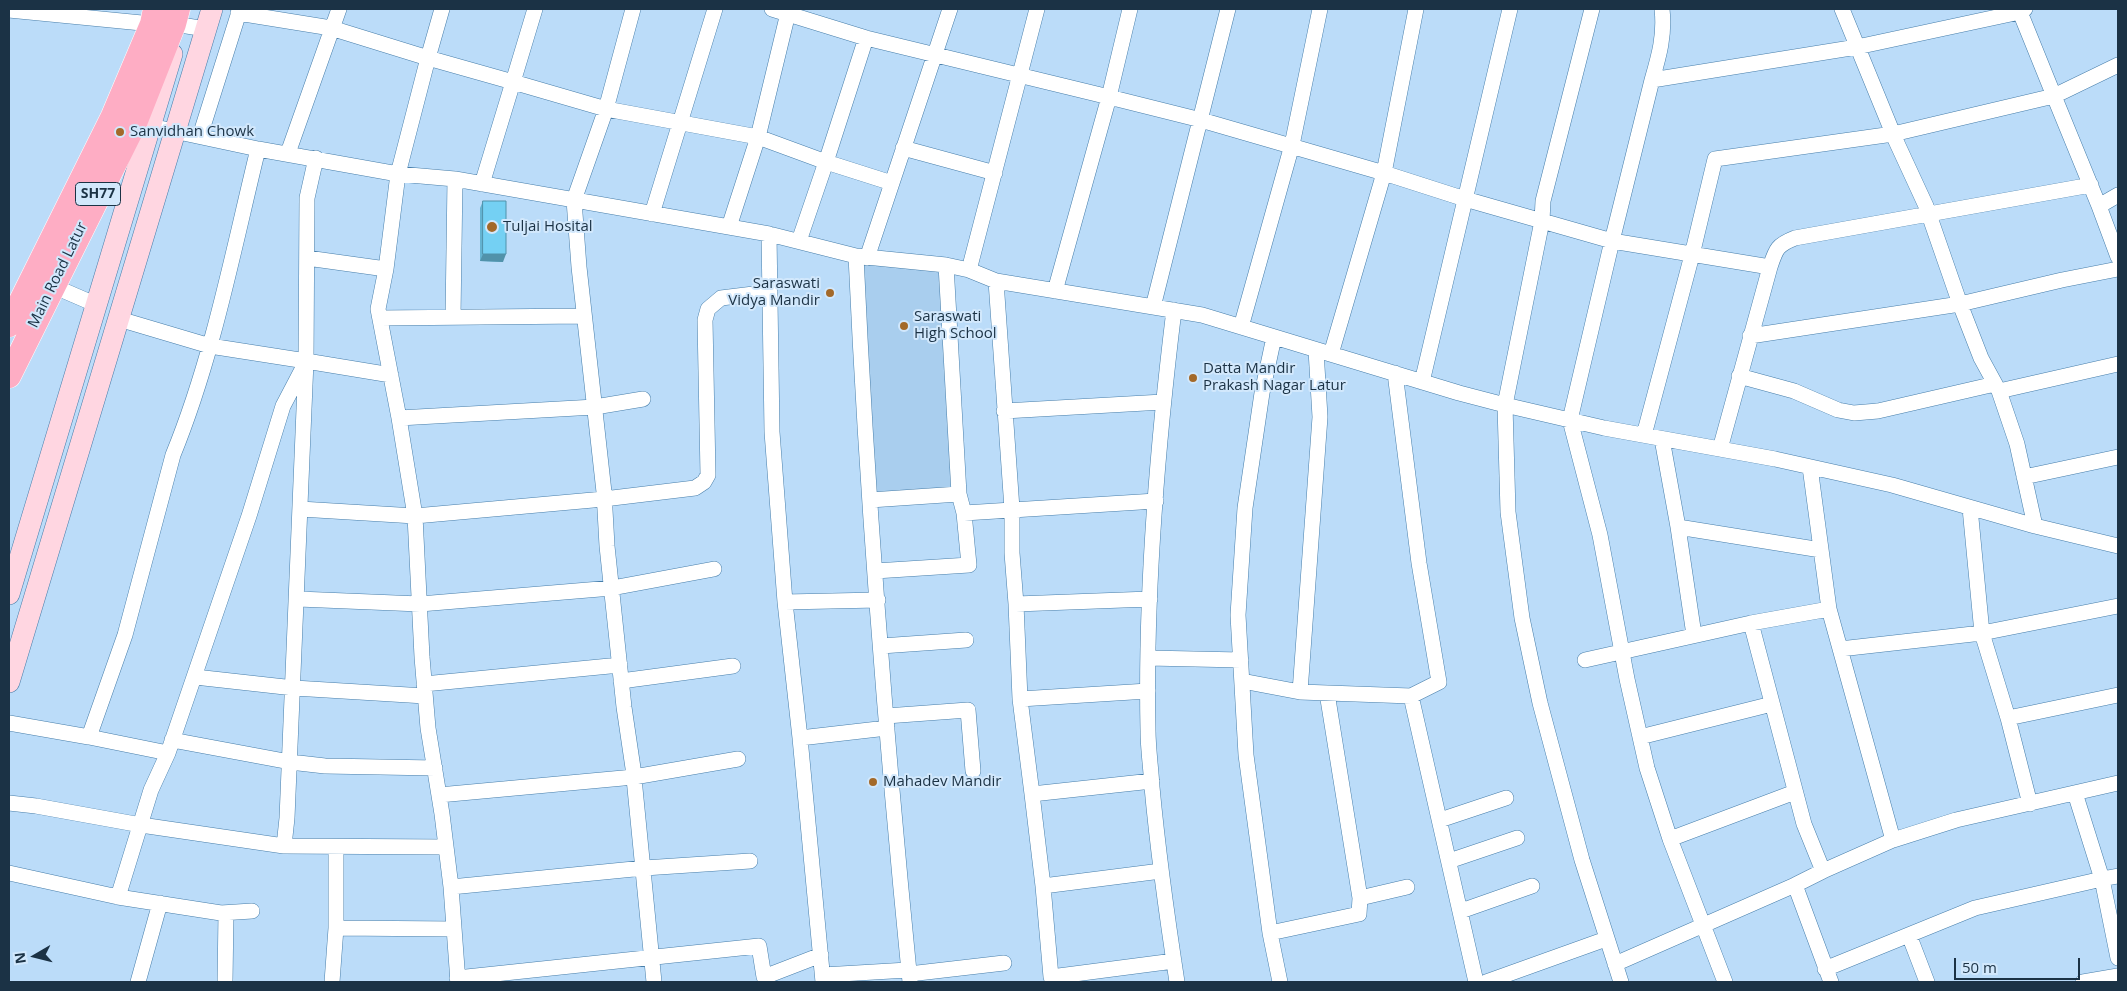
<!DOCTYPE html>
<style>
body{margin:0}
#map{position:relative;width:2127px;height:991px;overflow:hidden;background:#bbdcf9;font-family:"Open Sans",sans-serif}
canvas{display:block}
.frame{position:absolute;inset:0;border:10px solid #1b3245;pointer-events:none}
.north{position:absolute;left:10px;top:931px;width:50px;height:50px;-webkit-text-stroke:4px #d2e8fc;paint-order:stroke;rotate:262deg;font-size:14px;font-weight:700;line-height:20px;text-align:center;color:#1b3245}
.north::after{content:'';display:block;margin:auto;width:18px;height:22px;background:#1b3245;clip-path:polygon(50% 0,100% 100%,50% 72%,0 100%)}
.scale{position:absolute;left:1954px;top:958px;width:126px;height:22px;box-sizing:border-box;border:2px solid #1b3245;border-top:0;padding-left:6px;font-size:15px;line-height:18px;white-space:nowrap;color:#1b3245;-webkit-text-stroke:4px #d2e8fc;paint-order:stroke}
</style>
<div id="map">
<canvas width="2127" height="991"></canvas>
<div class="frame"></div>
<div class="north">N</div>
<div class="scale">50 m</div>
</div>
<script>
const context = document.querySelector('canvas').getContext('2d');
context.lineJoin = 'round';
function fillPath(path, color) {
  context.fillStyle = color;
  context.fill(path, 'evenodd');
}
function trace(path, color, width, dash) {
  context.strokeStyle = color;
  context.lineWidth = width;
  context.lineCap = dash ? 'butt' : 'round';
  context.setLineDash(dash || []);
  context.stroke(path);
}
function write(font, color, halo, rows, align = 'center') {
  context.font = font + ' "Open Sans",sans-serif';
  context.lineWidth = 4;
  context.setLineDash([]);
  context.textBaseline = 'middle';
  context.strokeStyle = halo;
  context.fillStyle = color;
  for (const [text, x, y, turn = 0] of rows) {
    context.save();
    context.translate(x, y);
    context.rotate((+turn || 0) * Math.PI / 180);
    context.textAlign = isNaN(turn) ? turn : align;
    if (halo) context.strokeText(text, 0, 0);
    context.fillText(text, 0, 0);
    context.restore();
  }
}
fillPath(new Path2D(`
 M856 256 947 272 959 494 870 500Z`), '#a9ceee');
const street = new Path2D(`
 M442 9 428 58 513 82 482 184
 M535 9 513 82 606 109 574 200 579 267 604 492 607 546 624 707 633 768 654 982
 M633 9 606 109 758 137 729 227
 M772 9 866 38 1109 97 1130 9
 M789 9 758 137 826 162 866 38
 M1842 9 1896 141 1926 206 1960 304 1981 358 1999 391 2017 444 2035 526
 M9 10 152 24
 M238 13 331 28 428 58 398 174 386 269 378 309 399 418 595 407 643 399
 M174 24 206 29
 M1652 80C1659 56 1665 35 1662 9
 M141 124 258 149 398 174 455 179 769 234 856 256 946 265 969 270 996 281 1202 315 1459 393 1505 405 1604 428 1775 459 1892 485 2035 526 2118 546
 M200 136 240 9
 M903 148 995 173
 M288 153 339 9
 M316 158 307 198 306 361 391 375
 M2118 195 2099 206 2118 257
 M2099 206 2054 96 2118 65
 M652 214 715 9
 M769 234 772 432 785 602 878 600
 M799 241 826 162 892 183
 M856 256C867 498 886 741 910 982
 M307 258 386 269
 M867 258 950 9
 M946 265 959 494
 M969 270 1037 9
 M996 281 1012 509V553L1016 604 1150 599
 M53 286 97 305
 M1055 291 1109 97 1201 120 1384 173 1416 9
 M1153 307 1228 9
 M1174 310C1157 449 1145 590 1148 730 1148 749 1151 768 1152 787 1158 852 1167 917 1177 982
 M453 317 455 179
 M380 318 584 316
 M119 319 210 346 306 361
 M1241 327 1292 145 1320 9
 M1750 336 1960 304 2062 280 2118 269
 M1274 337 1262 393 1245 508 1238 615 1246 755 1270 933 1359 914 1360 898
 M1331 354 1384 173 1465 199 1542 221 1543 201 1592 9
 M1395 373 1419 563 1439 682 1411 696
 M1739 376 1794 391 1838 410 1854 413 1878 411 1995 384
 M1422 382 1510 9
 M1999 391 2118 364
 M1004 411 1163 402
 M399 418 415 516 604 499 695 488 704 482 708 475 705 320 708 309 721 298 770 292
 M1644 435 1692 255 1715 159 1893 134 2054 96 2020 12 2025 9
 M1662 439 1678 527
 M1720 449 1770 267C1776 249 1777 245 1795 238L2091 185
 M1810 467 1829 609 1751 623 1804 824 1823 871 1795 885 1831 982
 M2024 477 2118 457
 M870 500 959 494 964 513 1156 501
 M1970 508 1982 633 2118 606
 M300 509 415 516 422 657 428 728 442 814 451 887 458 982
 M875 571 969 565 964 513
 M298 599 420 604 612 588 714 569
 M785 602 800 738 887 728
 M1016 604 1020 699 1148 691
 M1829 609 1893 840
 M1694 635 1678 527 1821 550
 M881 646 966 640
 M1840 649 1982 633 2008 718 2030 804
 M1148 658 1241 660
 M1585 660 1751 623
 M195 677 294 688 425 696
 M621 681 733 666
 M1242 681 1300 692 1411 696 1476 982
 M424 684 620 665
 M1300 692 1320 417 1316 350
 M1327 693 1360 898 1407 887
 M1020 699 1032 794 1152 781
 M886 716 968 710 973 771
 M2008 718 2118 695
 M9 723 89 737 125 635 173 455C213 357 233 251 258 149
 M89 737 168 753
 M1640 737 1772 704
 M800 738 823 982
 M172 740 290 762 325 766 435 768
 M2075 793 2102 879 2118 876
 M1032 794 1043 886 1161 871
 M439 795 634 777 738 759
 M9 803 36 806 141 825 284 846 287 818 306 361
 M1440 820 1506 798
 M1670 839 1795 792
 M284 846 446 847
 M336 847V928L454 929
 M1449 861 1517 838
 M1823 871 1893 840 1956 820 2118 783
 M9 873 118 897
 M1043 886 1051 977 1174 961
 M451 887 644 868 750 861
 M252 911 221 913 118 897 151 790 168 753 249 516 283 406 305 364
 M1461 911 1532 886
 M1270 933 1280 982
 M1909 935 1927 982
 M1615 964 1795 885
 M1825 969 1975 908 2102 879 2118 958
 M909 974 1004 963
 M823 975 908 970
 M457 978 759 946 764 977 821 955
 M138 982 160 903
 M225 982 226 913
 M332 982 336 928
 M1486 982 1606 939
 M1621 982 1582 860 1540 703 1522 618 1508 512 1505 405 1542 221 1612 241 1652 80 1857 47 2020 12 2018 9
 M1725 982 1670 839 1647 768 1627 679 1600 535 1570 420 1612 241 1770 267
 M2083 982 2118 976`);
const secondary = new Path2D(`
 M9 594 172 54
 M9 682 212 9`);
const primary = new Path2D(`
 M9 325 113 116 152 24 155 9
 M9 376 135 123 174 24 178 9`);
trace(street, '#477eaa', 16);
trace(secondary, '#477eaa', 22);
trace(primary, '#fff', 25);
trace(street, '#fff', 15);
trace(secondary, '#ffd6e1', 21);
trace(primary, '#feadc4', 24);
fillPath(new Path2D(`
 M483 201 503 262 480 261V208Z`), '#64b3d1');
fillPath(new Path2D(`
 M483 254H506L503 262 480 261Z`), '#5192aa');
const building = new Path2D(`
 M483 201H506V254H483Z`);
fillPath(building, '#74d0f3');
trace(building, '#5192aa', 1);
for (const [x, y, r, color] of [
 [120,132,5,"#a36929"],
 [492,227,6,"#a36929"],
 [830,293,5,"#a36929"],
 [904,326,5,"#a36929"],
 [1193,378,5,"#a36929"],
 [873,782,5,"#a36929"]
]) {
  const dot = new Path2D();
  dot.arc(x, y, r, 0, 2 * Math.PI);
  context.fillStyle = color;
  context.fill(dot);
  trace(dot, '#d2e8fc', 2);
}
for (const [x, y, w] of [
 [98,194,45]
]) {
  const box = new Path2D();
  box.roundRect(x - w / 2, y - 11.5, w, 23, 4);
  context.fillStyle = '#d2e8fc';
  context.fill(box);
  trace(box, '#1b3245', 1);
}
write('bold 14px', '#1b3245', null, [
 ["SH77",98,194]
]);
write('15px', '#1b3245', '#d2e8fc', [
 ["Sanvidhan Chowk",130,132],
 ["Tuljai Hosital",503,227],
 ["Saraswati",820,284,"right"],
 ["Vidya Mandir",820,301,"right"],
 ["Saraswati",914,317],
 ["High School",914,334],
 ["Datta Mandir",1203,369],
 ["Prakash Nagar Latur",1203,386],
 ["Mahadev Mandir",883,782]
], 'left');
write('15px', '#1b3245', '#d2e8fc', [
 ["Main Road Latur",58,275,-64]
]);
</script>
